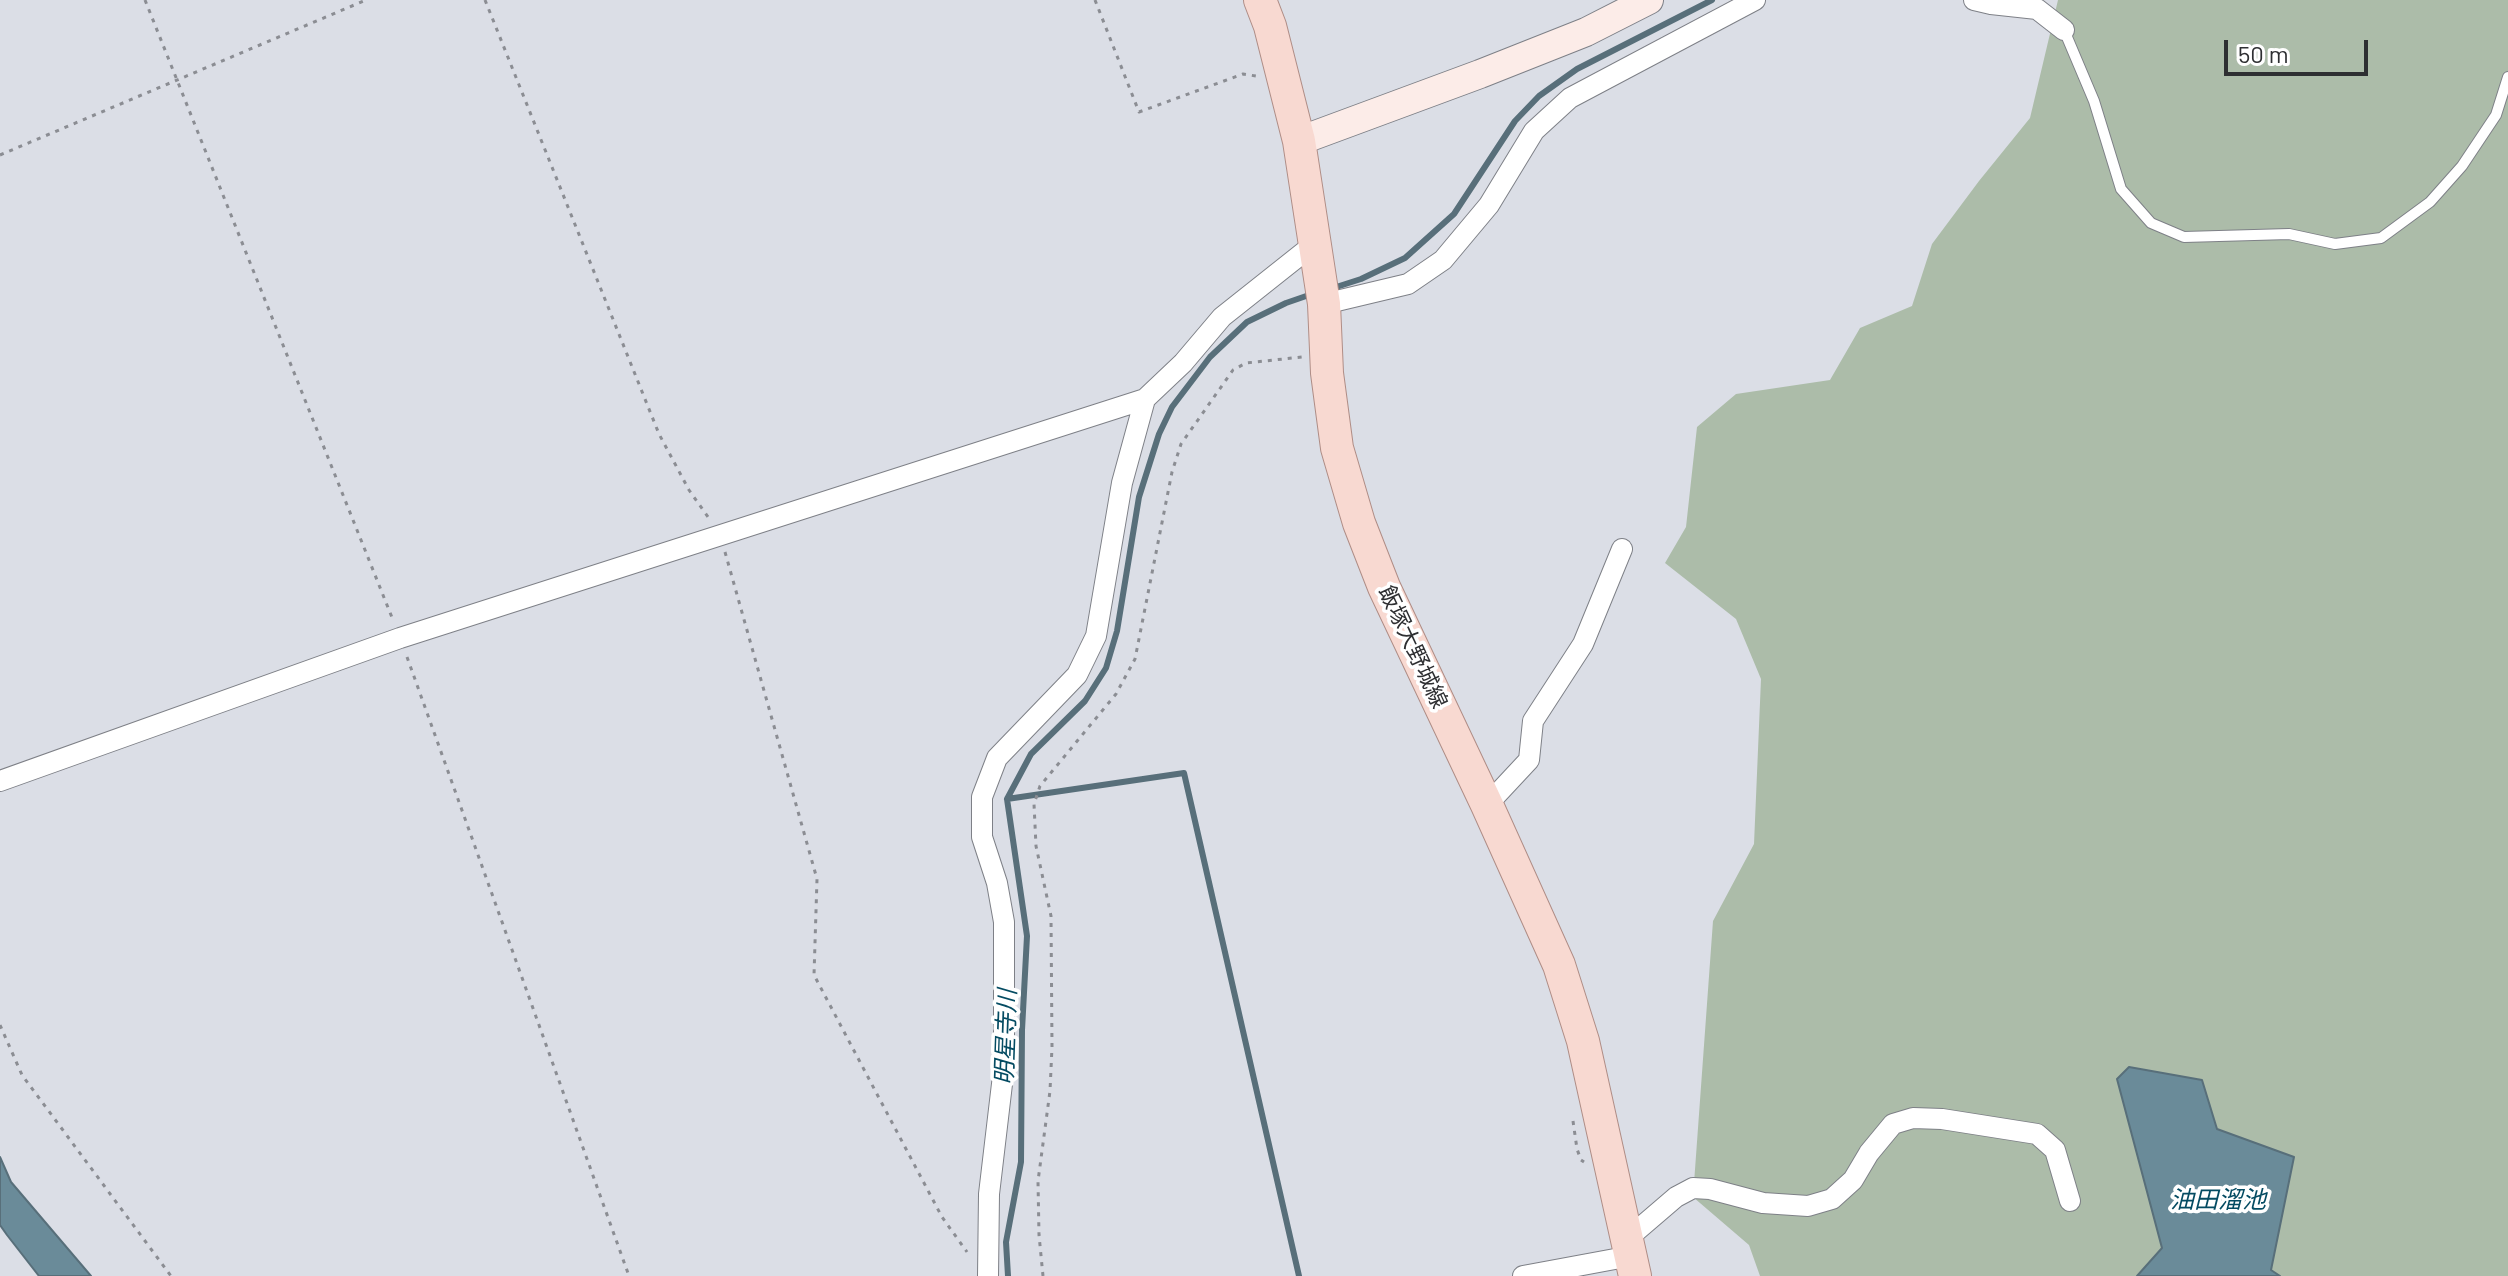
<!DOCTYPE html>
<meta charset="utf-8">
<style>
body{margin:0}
#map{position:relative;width:2508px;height:1276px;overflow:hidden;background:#dbdee6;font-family:Barlow,sans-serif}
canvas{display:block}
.scale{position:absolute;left:2224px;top:40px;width:144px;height:36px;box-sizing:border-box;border:4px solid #2e2f32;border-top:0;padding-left:10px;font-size:24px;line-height:28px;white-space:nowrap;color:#2e2f32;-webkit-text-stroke:6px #fff;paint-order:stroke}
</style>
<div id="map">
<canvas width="2508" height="1276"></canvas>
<div class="scale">50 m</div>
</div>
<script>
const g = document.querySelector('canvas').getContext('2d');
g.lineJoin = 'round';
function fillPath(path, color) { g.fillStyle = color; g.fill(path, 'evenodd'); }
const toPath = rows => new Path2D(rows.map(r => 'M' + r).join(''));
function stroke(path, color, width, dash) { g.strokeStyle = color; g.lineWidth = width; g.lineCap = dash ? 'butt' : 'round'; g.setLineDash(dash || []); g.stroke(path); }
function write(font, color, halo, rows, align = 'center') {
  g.font = font + ' Barlow,"Noto Sans JP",sans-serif'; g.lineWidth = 7; g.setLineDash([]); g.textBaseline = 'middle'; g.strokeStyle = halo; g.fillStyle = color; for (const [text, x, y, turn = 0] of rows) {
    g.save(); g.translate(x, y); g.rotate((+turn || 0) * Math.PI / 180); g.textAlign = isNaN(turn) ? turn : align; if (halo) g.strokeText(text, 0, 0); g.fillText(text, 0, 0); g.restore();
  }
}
fillPath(toPath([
 [2058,0,2508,0,2508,1276,1760,1276,1749,1245,1693,1197,1713,921,1754,844,1761,679,1736,619,1665,563,1686,527,1697,427,1736,394,1830,380,1860,328,1912,306,1932,244,1979,181,2030,118]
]), '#acbca9');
const water = toPath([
 [2129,1067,2202,1080,2217,1129,2294,1157,2271,1270,2280,1276,2137,1276,2162,1248,2117,1079,2129,1067],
 [0,1157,11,1182,91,1276,39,1276,7,1235,0,1225,0,1157]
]);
fillPath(water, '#6a8b99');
stroke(water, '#586f7a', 2);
stroke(toPath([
 [1330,289,1361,279,1405,258,1454,214,1515,121,1539,96,1577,69,1712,0],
 [1007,799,1031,754,1085,701,1106,668,1117,631,1139,497,1159,434,1172,407,1210,357,1247,322,1286,303,1312,294],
 [1007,799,1184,773,1299,1276],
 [1007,799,1027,936,1022,1030,1021,1162,1006,1242,1008,1276]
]), '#586f7a', 6);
const lane = toPath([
 [2064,30,2094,101,2121,189,2151,223,2184,237,2289,234,2335,244,2381,238,2430,202,2462,166,2496,115,2508,77]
]);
const street = toPath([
 [1974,0,1991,4,2037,9,2064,30],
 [1324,304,1408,284,1443,260,1489,205,1534,131,1570,98,1755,0],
 [0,781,400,638,1145,399,1183,363,1222,317,1314,244],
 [1487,805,1529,760,1533,721,1583,644,1622,549],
 [1627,1239,1676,1197,1693,1188,1710,1189,1763,1203,1808,1206,1832,1199,1853,1180,1869,1153,1893,1124,1913,1118,1942,1119,2037,1134,2055,1150,2070,1201],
 [988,1276,989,1194,1004,1067,1004,922,997,883,982,837,982,797,997,758,1077,675,1096,636,1122,483,1145,399],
 [1523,1276,1631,1256]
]);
const secondary = toPath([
 [1299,141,1480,74,1586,32,1649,0]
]);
const primary = toPath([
 [1260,0,1270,26,1299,141,1324,304,1327,373,1337,448,1359,523,1384,587,1487,805,1559,965,1583,1041,1635,1276]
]);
stroke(lane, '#7e8087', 12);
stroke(street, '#7e8087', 22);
stroke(secondary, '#7e8087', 30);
stroke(primary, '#af8d86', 34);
stroke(toPath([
 [145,0,393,620],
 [485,0,659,434,689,490,708,517],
 [1095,0,1139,112,1243,74,1256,76],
 [0,155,366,0],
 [725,552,817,879,814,975,942,1217,967,1252],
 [407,657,629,1276],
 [0,1025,22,1075,171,1276],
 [1573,1121,1577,1149,1581,1160,1584,1162],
 [1043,1276,1039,1235,1038,1181,1050,1091,1052,1047,1051,916,1036,846,1034,804,1040,786,1116,694,1135,659,1172,472,1181,444,1233,370,1246,363,1302,357]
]), '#8b8d93', 3, [4, 6]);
stroke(lane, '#fff', 10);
stroke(street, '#fff', 20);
stroke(secondary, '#fcece8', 28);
stroke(primary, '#f8d9d1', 32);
write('22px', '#2e2f32', '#fff', [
 ["飯塚大野城線",1413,647,65]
]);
write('italic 24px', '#044b62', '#fff', [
 ["明星寺川",1006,1037,-88],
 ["油田溜池",2218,1200]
]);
</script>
